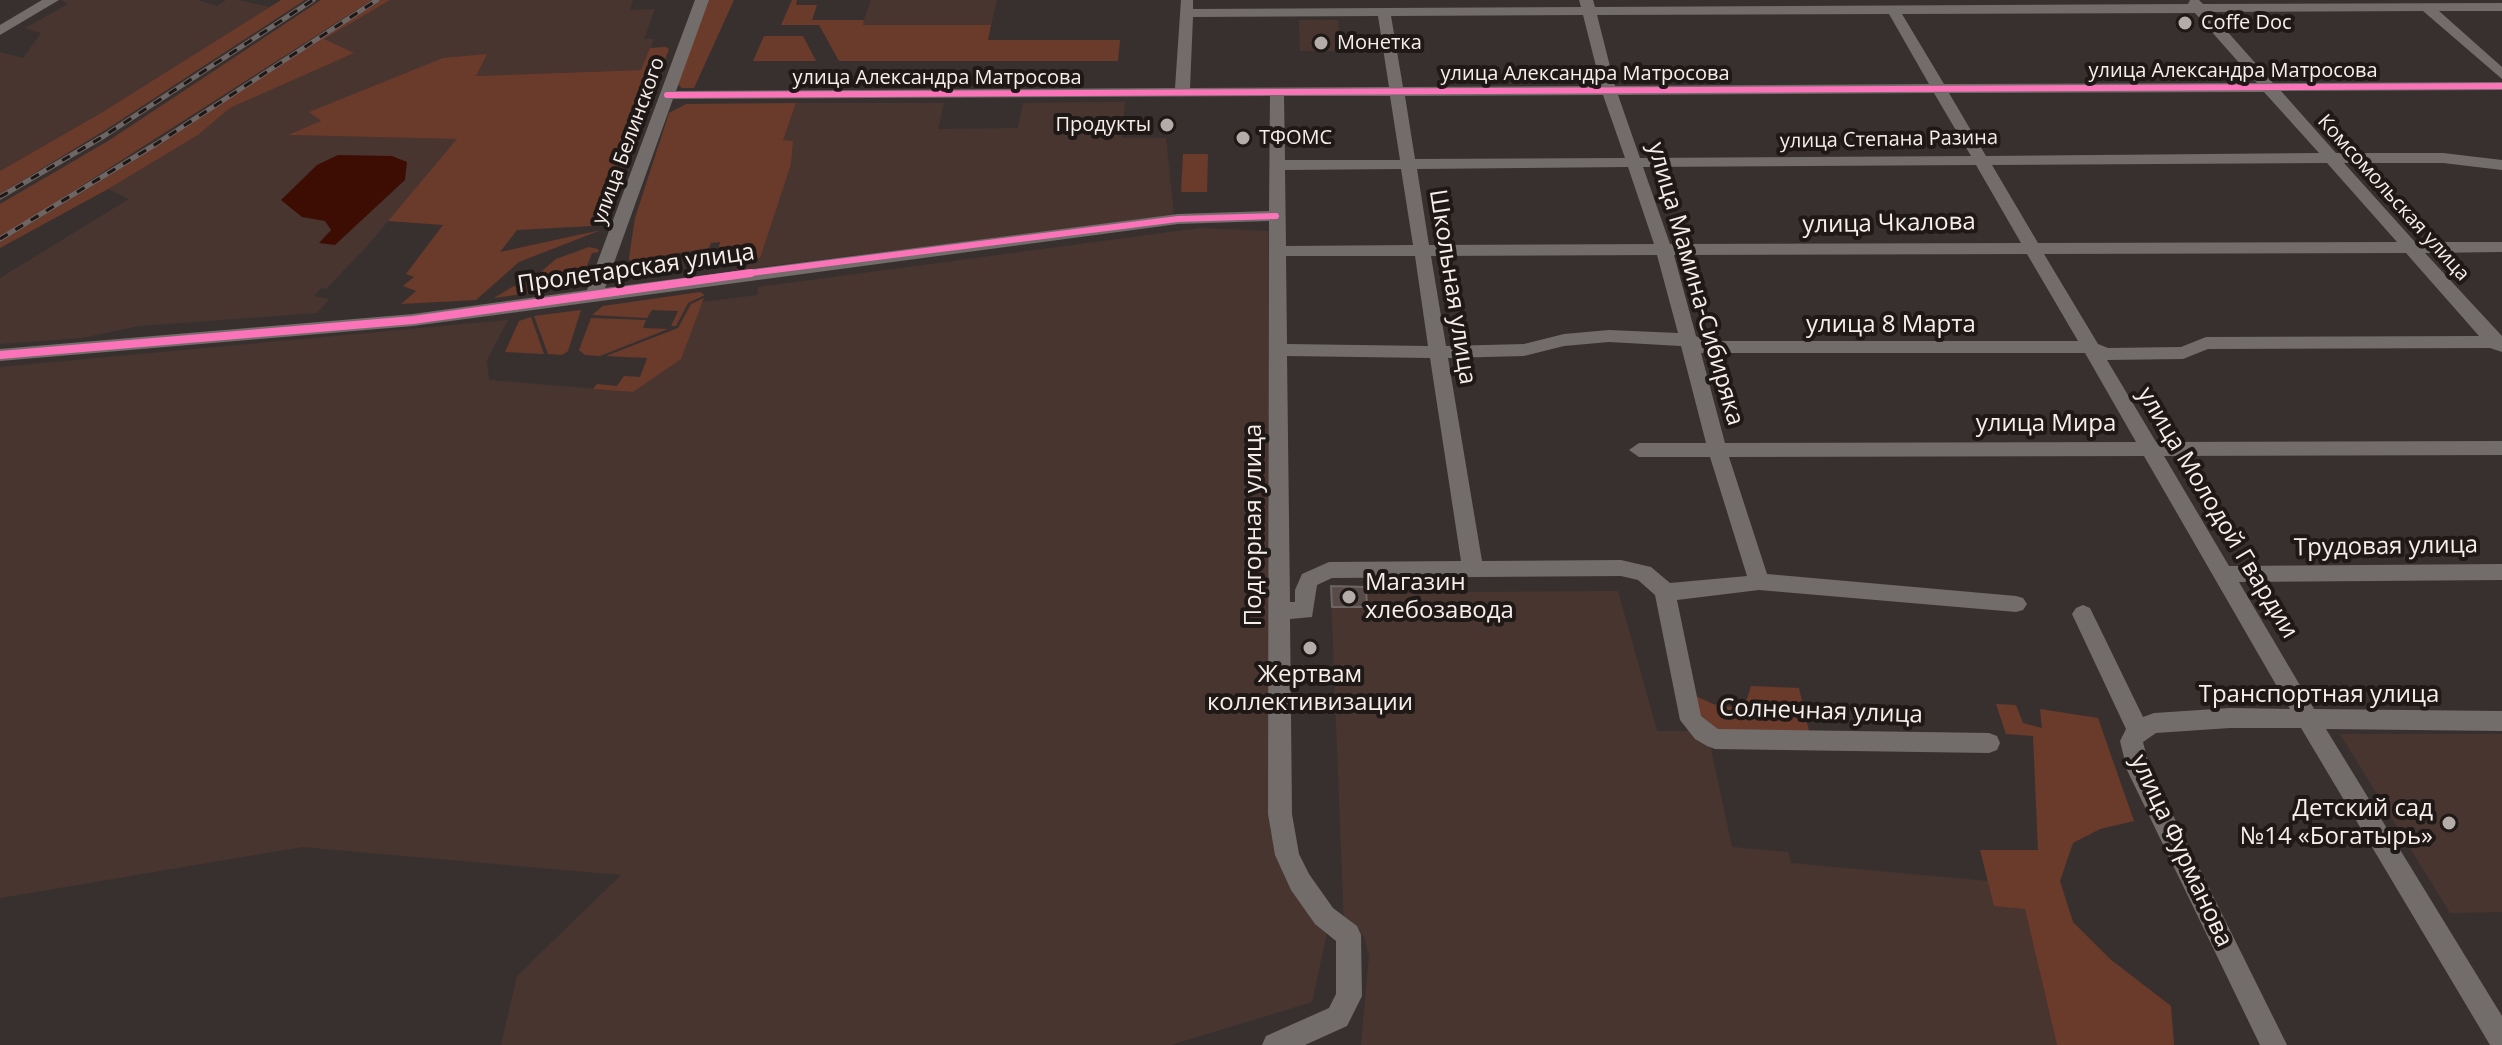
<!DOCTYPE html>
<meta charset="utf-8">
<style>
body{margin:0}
canvas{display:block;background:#38302e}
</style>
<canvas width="2502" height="1045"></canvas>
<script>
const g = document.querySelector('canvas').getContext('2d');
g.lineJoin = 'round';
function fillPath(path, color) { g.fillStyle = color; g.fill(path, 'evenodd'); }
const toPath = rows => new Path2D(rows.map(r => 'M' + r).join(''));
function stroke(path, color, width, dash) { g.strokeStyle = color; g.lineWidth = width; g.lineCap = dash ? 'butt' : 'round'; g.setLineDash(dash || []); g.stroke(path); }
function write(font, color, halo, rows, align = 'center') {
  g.font = font + ' "Open Sans",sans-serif'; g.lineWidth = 8; g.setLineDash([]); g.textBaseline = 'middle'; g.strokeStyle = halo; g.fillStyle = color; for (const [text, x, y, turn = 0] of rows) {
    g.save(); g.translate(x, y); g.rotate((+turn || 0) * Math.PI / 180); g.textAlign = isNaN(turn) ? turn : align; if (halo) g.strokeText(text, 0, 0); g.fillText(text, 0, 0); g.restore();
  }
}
fillPath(toPath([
 [61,0,197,0,217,6,226,0,238,0,270,7,101,113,0,171,0,52,23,58,41,33,25,28,68,4],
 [390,0,633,0,630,10,655,9,644,39,654,39,642,70,475,76,486,55,309,112,322,121,291,135,458,139,367,246,326,289,321,288,314,296,329,299,317,313,139,326,82,338,0,344,0,278,129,199,108,189,198,135,230,108,352,53,323,39],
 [871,0,997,0,991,25,862,25],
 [1299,20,1338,20,1341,51,1300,51],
 [1125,102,1122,138,1166,138,1174,216,736,270,796,103,944,103,938,129,1018,128,1023,103],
 [1200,228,1268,231,1270,831,1292,883,1327,933,1312,1002,1171,1045,501,1045,517,976,621,875,302,847,0,898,0,367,508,320,487,360,489,380,633,392,703,302,757,295,758,287],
 [1618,591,1657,731,1694,731,1710,744,1732,847,1788,852,1791,863,1988,881,1994,905,2025,908,2057,1045,1361,1045,1369,956,1364,936,1344,925,1331,593],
 [2340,734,2502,734,2502,912,2450,913]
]), '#483530');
fillPath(toPath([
 [281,0,305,0,107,129,0,194,0,171,101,113],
 [321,0,372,0,0,238,0,204,108,141],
 [381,0,390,0,324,39,354,53,230,108,198,135,108,189,0,248,0,242,133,161],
 [708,0,734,0,694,88,682,88,678,84],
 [792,0,797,0,796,5,817,5,812,20,864,20,863,25,991,25,988,40,1120,40,1118,61,839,61,819,25,781,25],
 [764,36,803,36,816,61,753,61],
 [666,47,669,49,606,217,591,226,517,230,500,252,601,230,519,262,476,300,401,304,416,291,403,286,414,277,406,274,443,225,388,221,457,139,288,135,321,121,309,112,443,58,487,54,476,76,641,70,650,48],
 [796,103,783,140,793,141,791,164,760,258,715,262,720,242,711,243,709,248,650,258,648,266,631,265,629,258,635,218,669,113,686,104],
 [1183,154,1208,154,1207,192,1181,192],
 [589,247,598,249,599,252,592,253,582,279,573,287,494,298,512,287,529,282,556,259],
 [700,292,705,295,688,303,676,326,671,326,678,311,652,310,647,318,592,315,603,306],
 [704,298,681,359,633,392,593,389,597,384,617,386,624,376,640,377,647,358,606,356,678,328,691,304],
 [581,310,568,351,562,355,548,354,534,316],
 [531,317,544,354,505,352,519,321],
 [591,318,646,320,643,328,668,329,600,356,585,355,579,350],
 [1751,686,1799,688,1809,731,1719,730,1698,714,1696,696,1713,704,1732,707,1747,699],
 [1996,704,2016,705,2023,723,2042,728,2040,709,2098,718,2134,821,2100,829,2073,843,2060,881,2073,922,2110,959,2171,1006,2174,1045,2057,1045,2025,909,1994,906,1980,850,2038,850,2033,736,2006,734]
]), '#6a3a2b');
fillPath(toPath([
 [338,155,392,156,407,162,405,180,335,245,319,243,331,230,325,221,302,217,281,200,317,165]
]), '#3d0d04');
const building = toPath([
 [1331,586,1366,587,1367,607,1332,607,1331,586]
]);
fillPath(building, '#584a46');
stroke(building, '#6d6664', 2);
fillPath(toPath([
 [42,0,59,0,0,35,0,25,42,0],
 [695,0,709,0,676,91,1175,88,1181,0,1193,0,1193,9,1581,7,1579,0,1593,0,1595,7,2188,4,2190,0,2199,0,2203,4,2502,3,2502,11,2439,11,2502,67,2502,79,2423,11,2210,12,2273,83,2502,82,2502,90,2281,91,2336,153,2443,153,2502,160,2502,170,2443,163,2344,163,2415,242,2502,242,2502,252,2425,253,2502,336,2502,352,2490,348,2208,349,2183,359,2107,360,2156,442,2502,441,2502,455,2164,456,2229,566,2502,564,2502,580,2239,582,2314,709,2502,711,2502,731,2326,729,2502,1016,2502,1045,2490,1045,2301,728,2230,728,2156,733,2143,742,2150,769,2287,1045,2260,1045,2127,770,2120,741,2126,729,2072,614,2076,608,2083,605,2090,608,2143,717,2154,713,2230,708,2290,709,2144,456,1729,457,1767,574,2016,596,2023,598,2027,604,2023,610,2016,612,1759,590,1677,600,1701,716,1718,729,1989,733,1997,736,2000,743,1997,750,1989,753,1715,749,1707,746,1695,739,1680,720,1655,595,1638,580,1621,576,1332,578,1317,585,1312,617,1290,619,1292,814,1299,854,1309,874,1333,908,1357,926,1361,935,1362,996,1347,1026,1305,1045,1262,1045,1266,1036,1329,1008,1336,994,1336,941,1315,924,1291,890,1275,855,1268,814,1269,221,1178,224,413,326,0,361,0,349,413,314,587,290,695,0],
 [2195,13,2257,83,1944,84,1902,14,2195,13],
 [1889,14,1929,84,1615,86,1597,15,1889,14],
 [1583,15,1601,86,1403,87,1391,16,1583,15],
 [1378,16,1389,87,1190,88,1193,17,1378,16],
 [2264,92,2319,153,1986,156,1949,93,2264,92],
 [1934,93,1971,156,1640,158,1618,95,1934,93],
 [1603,95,1625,158,1415,159,1405,96,1603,95],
 [1270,96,1269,211,1178,214,605,288,673,99,1270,96],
 [1284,96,1390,96,1400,160,1285,160,1284,96],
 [2327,163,2397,242,2038,243,1992,165,2327,163],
 [1976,165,2021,243,1670,244,1643,167,1976,165],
 [1628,167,1654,244,1429,245,1417,169,1628,167],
 [1401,169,1413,245,1286,246,1285,170,1401,169],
 [2406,253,2479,336,2206,337,2181,347,2108,348,2098,344,2044,254,2406,253],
 [2027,254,2078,341,1704,341,1696,336,1674,255,2027,254],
 [1657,255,1678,333,1609,330,1564,334,1524,344,1446,346,1431,256,1657,255],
 [1286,256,1415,256,1428,346,1287,344,1286,256],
 [1609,342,1681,346,1706,443,1639,443,1629,450,1639,457,1710,457,1747,576,1670,583,1651,567,1621,560,1482,561,1448,358,1524,356,1564,346,1609,342],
 [1701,353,2085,353,2136,442,1725,443,1701,353],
 [1287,356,1430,358,1461,561,1329,562,1302,574,1295,590,1295,602,1290,602,1287,356]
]), '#726c6a');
const rail = toPath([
 [0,197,104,136,313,0],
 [0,239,156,144,377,0]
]);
stroke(rail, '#6d6665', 5);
stroke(rail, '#1e1816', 3, [9]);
stroke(toPath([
 [667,95,2502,86],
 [735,275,1178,219,1276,216]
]), '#fb73b8', 6);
stroke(toPath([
 [0,355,413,320,751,273]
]), '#fb73b8', 8);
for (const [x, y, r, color] of [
 [2185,23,8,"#b4aca9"],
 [1321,43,8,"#b4aca9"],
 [1167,125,8,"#b4aca9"],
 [1243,138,8,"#b4aca9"],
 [1349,597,8,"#b4aca9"],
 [1310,648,8,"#b4aca9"],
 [2449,823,8,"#b4aca9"]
]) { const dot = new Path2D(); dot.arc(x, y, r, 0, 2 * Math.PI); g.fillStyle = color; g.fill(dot); stroke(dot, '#1e1816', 3); }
write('20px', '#f7eeeb', '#1e1816', [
 ["Coffe Doc",2201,23],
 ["Монетка",1337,43],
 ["Продукты",1151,125,"right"],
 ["ТФОМС",1259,138]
], 'left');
write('20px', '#f7eeeb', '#1e1816', [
 ["улица Александра Матросова",2233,71],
 ["улица Александра Матросова",1585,74],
 ["улица Александра Матросова",937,78],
 ["улица Степана Разина",1889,140,-1],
 ["улица Белинского",629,141,-70],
 ["Комсомольская улица",2393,198,48]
]);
write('24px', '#f7eeeb', '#1e1816', [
 ["улица Чкалова",1889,224,-1],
 ["Пролетарская улица",636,269,-8],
 ["улица Мамина-Сибиряка",1695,284,74],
 ["Школьная улица",1452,287,81],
 ["улица 8 Марта",1891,325],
 ["улица Мира",2046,424],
 ["улица Молодой Гвардии",2217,513,59],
 ["Подгорная улица",1254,525,-90],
 ["Трудовая улица",2386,547,-1],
 ["Транспортная улица",2319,695],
 ["Солнечная улица",1821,712,2],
 ["улица Фурманова",2181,851,65]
]);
write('24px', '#f7eeeb', '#1e1816', [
 ["Магазин",1365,583],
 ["хлебозавода",1365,611],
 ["Жертвам",1310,675,"center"],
 ["коллективизации",1310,703,"center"],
 ["Детский сад",2433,809,"right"],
 ["№14 «Богатырь»",2433,837,"right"]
], 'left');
</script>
